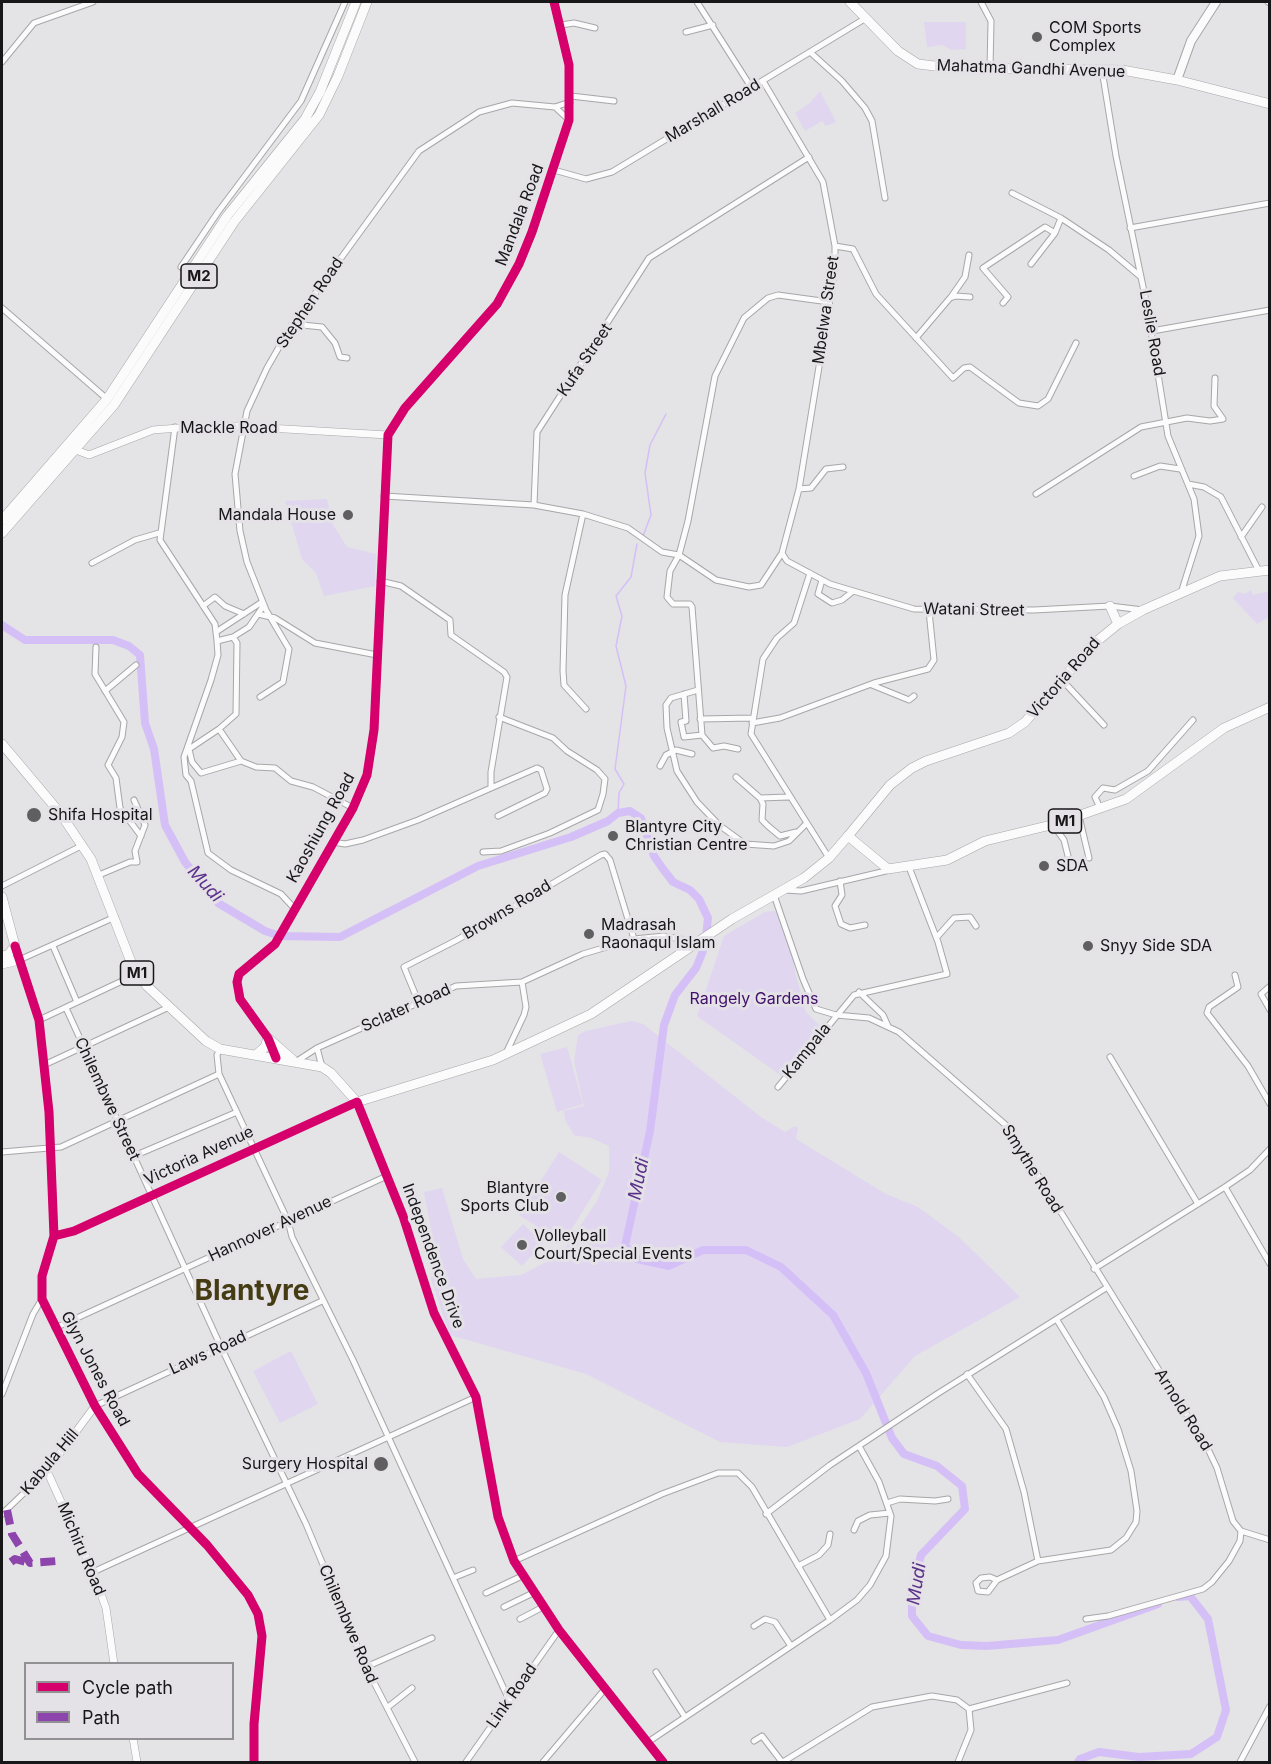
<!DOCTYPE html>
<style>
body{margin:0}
#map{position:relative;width:1271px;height:1764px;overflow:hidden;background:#e4e3e6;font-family:Inter,sans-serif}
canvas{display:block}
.frame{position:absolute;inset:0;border:3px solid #171618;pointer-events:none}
.legend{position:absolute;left:24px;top:1662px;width:210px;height:78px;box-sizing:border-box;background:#e4e2e7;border:2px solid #929094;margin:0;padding:8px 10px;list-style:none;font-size:18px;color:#171618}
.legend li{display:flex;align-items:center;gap:12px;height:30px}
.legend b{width:30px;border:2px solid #929094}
</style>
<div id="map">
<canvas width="1271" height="1764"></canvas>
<div class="frame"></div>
<ul class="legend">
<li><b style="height:8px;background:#d6006c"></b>Cycle path</li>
<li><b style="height:8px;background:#8e44ad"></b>Path</li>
</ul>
</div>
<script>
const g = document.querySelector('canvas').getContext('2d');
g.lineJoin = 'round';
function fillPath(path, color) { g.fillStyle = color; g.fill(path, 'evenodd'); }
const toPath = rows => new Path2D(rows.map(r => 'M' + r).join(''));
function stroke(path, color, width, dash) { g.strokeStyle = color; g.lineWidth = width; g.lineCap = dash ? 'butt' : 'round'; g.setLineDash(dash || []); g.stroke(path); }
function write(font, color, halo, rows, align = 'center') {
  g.font = font + ' Inter,sans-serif'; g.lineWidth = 6; g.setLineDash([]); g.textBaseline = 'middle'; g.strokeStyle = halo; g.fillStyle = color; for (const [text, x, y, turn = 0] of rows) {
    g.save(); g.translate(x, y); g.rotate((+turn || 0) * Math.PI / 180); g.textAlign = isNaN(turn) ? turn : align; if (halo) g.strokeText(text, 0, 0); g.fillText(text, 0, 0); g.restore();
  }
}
fillPath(toPath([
 [924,22,966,22,966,49,951,50,943,45,927,47],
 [820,91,836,122,826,126,822,121,805,131,795,113,810,103],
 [327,499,332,523,347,547,376,554,375,586,324,596,316,573,302,559,285,501],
 [1251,590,1253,595,1269,591,1269,617,1257,624,1233,598,1238,592,1245,594],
 [775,911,790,937,795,972,806,1012,820,1026,783,1077,697,1016,724,936,765,912],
 [631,1021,643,1024,761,1117,785,1132,795,1126,798,1128,796,1139,886,1194,918,1207,960,1238,1020,1297,915,1356,860,1419,787,1447,720,1442,586,1374,450,1335,431,1279,436,1255,424,1192,442,1188,463,1259,476,1279,521,1275,560,1255,597,1201,609,1172,609,1146,591,1138,574,1135,565,1120,564,1111,584,1106,574,1061,578,1035,586,1031],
 [567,1047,583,1104,557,1112,540,1054],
 [559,1152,602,1180,563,1243,519,1215],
 [523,1224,543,1243,522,1266,501,1247],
 [291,1351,318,1404,280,1423,253,1371]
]), '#e0d6f0');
stroke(toPath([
 [643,536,651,515,645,473,650,445,666,414],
 [618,813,619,793,624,784,615,769,626,686,616,646,622,616,616,596,631,577,637,544]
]), '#d5bff7', 1.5);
stroke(toPath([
 [2,625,25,640,113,640,129,646,140,655,145,723,154,749,165,825,185,862,218,903,265,931,280,936,340,937,478,866,571,837,608,821,618,813,630,811,641,818,654,856,663,869,673,882,690,890,699,899,708,918,705,946,696,968,675,995,664,1025,650,1131,625,1246,637,1259,669,1266,703,1250,746,1250,781,1267,833,1315,866,1373,892,1438,904,1454,937,1466,962,1486,965,1509,921,1555,912,1592,912,1616,928,1636,961,1645,987,1646,1058,1640,1158,1604],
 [1078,1762,1080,1759,1099,1752,1139,1757,1191,1754,1217,1737,1226,1710,1208,1619,1190,1596,1178,1597]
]), '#d5bff7', 8);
const minor = toPath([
 [697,2,751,87],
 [981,2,991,21,990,69],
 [1268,2,1270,3],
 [561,25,574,23,595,28],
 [686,32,713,25],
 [810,52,842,81,865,108,872,121,885,198],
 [2,62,34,23,93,2],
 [1102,70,1116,156,1147,306,1168,436,1194,499,1199,536,1181,593],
 [571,96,614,101],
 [555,107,569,120],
 [554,170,586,179,612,172,866,18],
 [1012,193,1061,218,1109,250,1141,277],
 [1130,228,1270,203],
 [835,246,853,249,876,294,953,378,964,368,970,367,1019,403,1038,406,1048,399,1076,343],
 [1031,264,1055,233,1061,218],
 [190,273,181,267,218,212,301,101,345,2],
 [951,297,965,277,969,255],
 [1003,303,1008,297,983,268,1045,227,1055,233],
 [2,308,107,399],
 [292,324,322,327,335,343,340,357,347,358],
 [1152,331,1270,310],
 [916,338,950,298,956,296,970,297],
 [175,427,160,540,215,624,217,641,233,637,237,643,236,714,219,729],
 [1134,476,1160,466,1180,469],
 [1188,484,1204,487,1221,497,1259,571],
 [799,489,811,488,826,469,843,467],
 [1036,494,1141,427,1187,418,1210,421,1223,419,1214,406,1215,378],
 [384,496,534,505,537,432,649,258,809,157],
 [534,505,583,514,628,528,662,552,679,555,716,580,749,587,761,585,782,553,799,489,835,269,835,246,823,182,763,81],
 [583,514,565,595,563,671,564,685,586,709],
 [1241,537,1262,507],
 [782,553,787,561,830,584,914,609,1034,610,1110,606,1143,610],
 [92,563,135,540,159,533],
 [810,573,794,623,777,638,763,659,751,734,829,858],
 [822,580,818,594,832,603,842,600,852,592],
 [203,606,215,597,225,606,244,614],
 [258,614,275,618,315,643,377,655],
 [216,632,262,602],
 [233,637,249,627,264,605],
 [217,641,218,655,211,680,184,757,186,775,191,781,208,853,231,870,281,894,294,908],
 [96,647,95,674,124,722,122,737,108,765,116,778,120,808,141,836],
 [1062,680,1104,725],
 [872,685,909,700,914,696],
 [698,690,671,698,666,705,667,728,677,771,697,802,719,825,745,844,774,846,789,841,806,824],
 [105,691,136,665],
 [684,694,686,721,681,722,684,737,702,735,692,607,690,604,673,604,667,597,670,571,679,555,688,521,715,376,744,318,768,298,778,295,829,302],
 [260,697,283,682,289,649,266,610,247,562,240,531,235,474,247,411,267,368,290,328,419,151,479,112,512,103,555,107,570,102],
 [700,719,753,718],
 [752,723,780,718,874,683,928,669,934,660,929,611],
 [702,735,713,748,724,746,738,749],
 [241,761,219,729,189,749,192,762,201,773,241,761,256,767,275,768,291,781,313,787,353,808],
 [660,766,666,755,676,750,692,754],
 [736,777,760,798,789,797],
 [491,788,537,768,541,770,547,789,545,793,498,816],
 [760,798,763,804,762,820,768,826,780,836,796,832],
 [1100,808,1095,797,1103,788,1115,790,1148,771,1193,720],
 [1079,816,1089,858],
 [1053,825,1064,840,1071,868],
 [333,842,345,844,363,840,418,820,491,788,491,772,507,677,504,672,451,635,450,620,401,586,380,581],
 [483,852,501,851,550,833,598,810,603,794,605,779,597,770,567,751,553,738,499,717],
 [99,875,130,862,137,862,135,851,145,825,134,800],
 [840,881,842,895,835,906,841,924,850,928,865,925],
 [2,886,83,845],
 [785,890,801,891,890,870],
 [774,895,803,979,816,1009,836,1015,869,1018,899,1032,1008,1127,1208,1449,1217,1468,1233,1521,1241,1531,1270,1540],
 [937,937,954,918,970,917,976,926],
 [53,946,77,1002],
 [19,960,115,917],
 [1235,975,1238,987,1209,1007,1207,1013,1248,1066,1270,1104],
 [1270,986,1261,994,1270,1010],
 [859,992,883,1015,888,1026],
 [418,1001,404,967,457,940,601,855,605,854,610,860,634,939],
 [66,1008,221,1347,306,1524,365,1665,415,1762],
 [39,1020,137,974],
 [317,1048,322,1067],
 [220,1049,217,1055,219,1074,288,1221,292,1237,353,1360,509,1700],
 [507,1051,524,1015,526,1007,522,982],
 [1110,1057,1198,1204],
 [297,1061,317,1048,456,986,522,982,583,954,634,939,664,936,696,942],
 [44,1065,169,1007],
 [778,1087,854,995,947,974,938,942,909,867],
 [2,1152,61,1147,219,1074],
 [134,1156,237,1112],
 [1225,1187,1270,1264],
 [54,1236,74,1231,357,1102,403,1216,434,1313,476,1397,498,1517,514,1561,559,1630,663,1762],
 [1094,1269,1225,1187,1250,1170,1270,1149],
 [55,1328,387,1176],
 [967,1374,1006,1429,1024,1492,1038,1561],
 [2,1394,33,1314,42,1299],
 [95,1406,322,1301],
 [887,1503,900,1499,935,1501,948,1499],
 [2,1514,47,1471],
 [766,1514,830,1465,937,1394,1106,1288],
 [854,1530,858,1521,870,1515,890,1513],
 [514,1561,662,1494,718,1473,738,1473,752,1487,830,1620],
 [798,1566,819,1555,828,1545,830,1534],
 [93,1572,476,1397],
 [453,1578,473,1570],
 [997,1580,990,1577,981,1578,976,1583,978,1591,988,1592,997,1580,1038,1561,1111,1550,1126,1538,1136,1522,1137,1511,1131,1471,1118,1429,1104,1397,1057,1320],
 [486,1593,522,1576],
 [504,1607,533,1593],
 [520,1619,543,1607],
 [1086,1619,1108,1616,1203,1589,1212,1582,1229,1561,1240,1541,1241,1531],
 [754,1626,765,1619,775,1622,791,1646],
 [366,1667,432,1638],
 [656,1672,685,1717],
 [388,1707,412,1688],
 [969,1709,1067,1683],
 [754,1741,762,1736,782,1762],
 [648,1742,830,1620,857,1600,870,1585,886,1556,891,1516,879,1482,859,1446],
 [466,1762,559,1630],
 [543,1762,605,1689],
 [783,1762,872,1707,932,1696,957,1700,969,1709,971,1730,958,1762],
 [1240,1762,1270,1706]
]);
const tertiary = toPath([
 [76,450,89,455,153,430,217,425,388,435],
 [15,946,39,1020,49,1112,54,1236,42,1276,42,1299,95,1406,138,1474,207,1545,248,1595,258,1614,262,1636,254,1724,254,1762],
 [276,1058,268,1038,240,999,237,982,239,974,275,944,353,808,367,775,374,730,388,435,405,408,497,304,519,264,532,232,569,120,569,65,554,2],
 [95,1406,47,1471,93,1572,106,1608,114,1664],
 [133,1738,137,1762]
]);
const secondary = toPath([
 [1177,80,1191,41,1216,2]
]);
const primary = toPath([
 [850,2,898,51,918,64,951,68,1122,70,1177,80,1270,104],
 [1110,606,1118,624],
 [848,836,890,785,912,768,926,761,1009,733,1025,722,1091,646,1118,624,1143,610,1220,576,1270,570]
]);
const trunk = toPath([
 [2,520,107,399,227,216,305,119,320,92,356,2],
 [2,533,114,405,234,222,319,115,338,76,367,2],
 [2,744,60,813,91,859,133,967,147,986,206,1041,220,1049,322,1067,331,1073,357,1102,493,1060,591,1014,732,919,804,878,829,858,848,836,888,869,947,860,985,841,1055,824,1126,799,1224,728,1270,707],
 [2,897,15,946,8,955,2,956],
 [2,964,19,960],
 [257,1054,265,1047,268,1038,293,1060]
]);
stroke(minor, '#a7a6a8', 7);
stroke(tertiary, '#a7a6a8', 8);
stroke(secondary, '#a7a6a8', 10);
stroke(primary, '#a7a6a8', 10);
stroke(trunk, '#a7a6a8', 10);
stroke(minor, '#fbfbfb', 5);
stroke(tertiary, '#fbfbfb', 7);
stroke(secondary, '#fbfbfb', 8);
stroke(primary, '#fbfbfb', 9);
stroke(trunk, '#fbfbfb', 9);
stroke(toPath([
 [7,1510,12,1534,30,1563,57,1561],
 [11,1562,15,1559,30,1563]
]), '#8e44ad', 8, [15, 8]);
stroke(toPath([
 [15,946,39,1020,49,1112,54,1236,42,1276,42,1299,95,1406,138,1474,207,1545,248,1595,258,1614,262,1636,254,1724,254,1762],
 [276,1058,268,1038,240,999,237,982,239,974,275,944,353,808,367,775,374,730,388,435,405,408,497,304,519,264,532,232,569,120,569,65,554,2],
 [54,1236,74,1231,357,1102,403,1216,434,1313,476,1397,498,1517,514,1561,559,1630,663,1762]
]), '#d6006c', 9);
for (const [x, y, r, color] of [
 [1037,37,6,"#5f5e60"],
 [348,515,6,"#5f5e60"],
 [34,815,8,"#5f5e60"],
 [613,836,6,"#5f5e60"],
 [1044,866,6,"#5f5e60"],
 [589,934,6,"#5f5e60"],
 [1088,946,6,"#5f5e60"],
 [561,1197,6,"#5f5e60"],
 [522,1245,6,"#5f5e60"],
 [381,1464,8,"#5f5e60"]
]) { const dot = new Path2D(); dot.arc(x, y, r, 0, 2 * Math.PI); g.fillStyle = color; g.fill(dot); stroke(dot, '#e4e2e7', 2); }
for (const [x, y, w] of [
 [199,276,36],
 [1065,821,33],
 [137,973,33]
]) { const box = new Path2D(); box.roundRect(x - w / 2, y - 12, w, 24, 4.5); g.fillStyle = '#e4e2e7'; g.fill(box); stroke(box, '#171618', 1.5); }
write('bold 15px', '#171618', null, [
 ["M2",199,276],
 ["M1",1065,821],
 ["M1",137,973]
]);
write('16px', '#171618', '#e4e2e7', [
 ["COM Sports",1049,28],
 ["Complex",1049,46],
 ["Mandala House",336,515,"right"],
 ["Shifa Hospital",48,815],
 ["Blantyre City",625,827],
 ["Christian Centre",625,845],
 ["SDA",1056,866],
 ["Madrasah",601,925],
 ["Raonaqul Islam",601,943],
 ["Snyy Side SDA",1100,946],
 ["Blantyre",549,1188,"right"],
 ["Sports Club",549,1206,"right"],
 ["Volleyball",534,1236],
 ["Court/Special Events",534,1254],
 ["Surgery Hospital",368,1464,"right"]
], 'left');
write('16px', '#171618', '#e4e2e7', [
 ["Mahatma Gandhi Avenue",1031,69,2],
 ["Marshall Road",713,111,-31],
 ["Mandala Road",520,215,-69],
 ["Stephen Road",310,303,-56],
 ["Mbelwa Street",826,310,-82],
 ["Leslie Road",1152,333,80],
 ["Kufa Street",585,360,-56],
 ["Mackle Road",229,428],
 ["Watani Street",974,610,1],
 ["Victoria Road",1064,678,-49],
 ["Kaoshiung Road",321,828,-61],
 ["Browns Road",507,910,-31],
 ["Sclater Road",406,1008,-24],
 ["Kampala",807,1051,-51],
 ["Chilembwe Street",107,1099,65],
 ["Victoria Avenue",199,1156,-25],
 ["Smythe Road",1032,1169,58],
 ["Hannover Avenue",270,1229,-25],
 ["Independence Drive",433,1256,70],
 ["Laws Road",208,1353,-25],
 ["Glyn Jones Road",95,1369,62],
 ["Arnold Road",1183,1410,58],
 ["Kabula Hill",50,1462,-50],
 ["Michiru Road",81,1549,67],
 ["Chilembwe Road",348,1624,67],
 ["Link Road",512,1696,-55]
]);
write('16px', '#40106a', '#e4e2e7', [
 ["Rangely Gardens",754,999]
]);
write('italic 18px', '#5b318a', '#e4e2e7', [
 ["Mudi",205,884,48],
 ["Mudi",639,1179,-78],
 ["Mudi",917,1584,-81]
]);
write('bold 28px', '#453c13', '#e4e2e7', [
 ["Blantyre",252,1292]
]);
</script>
